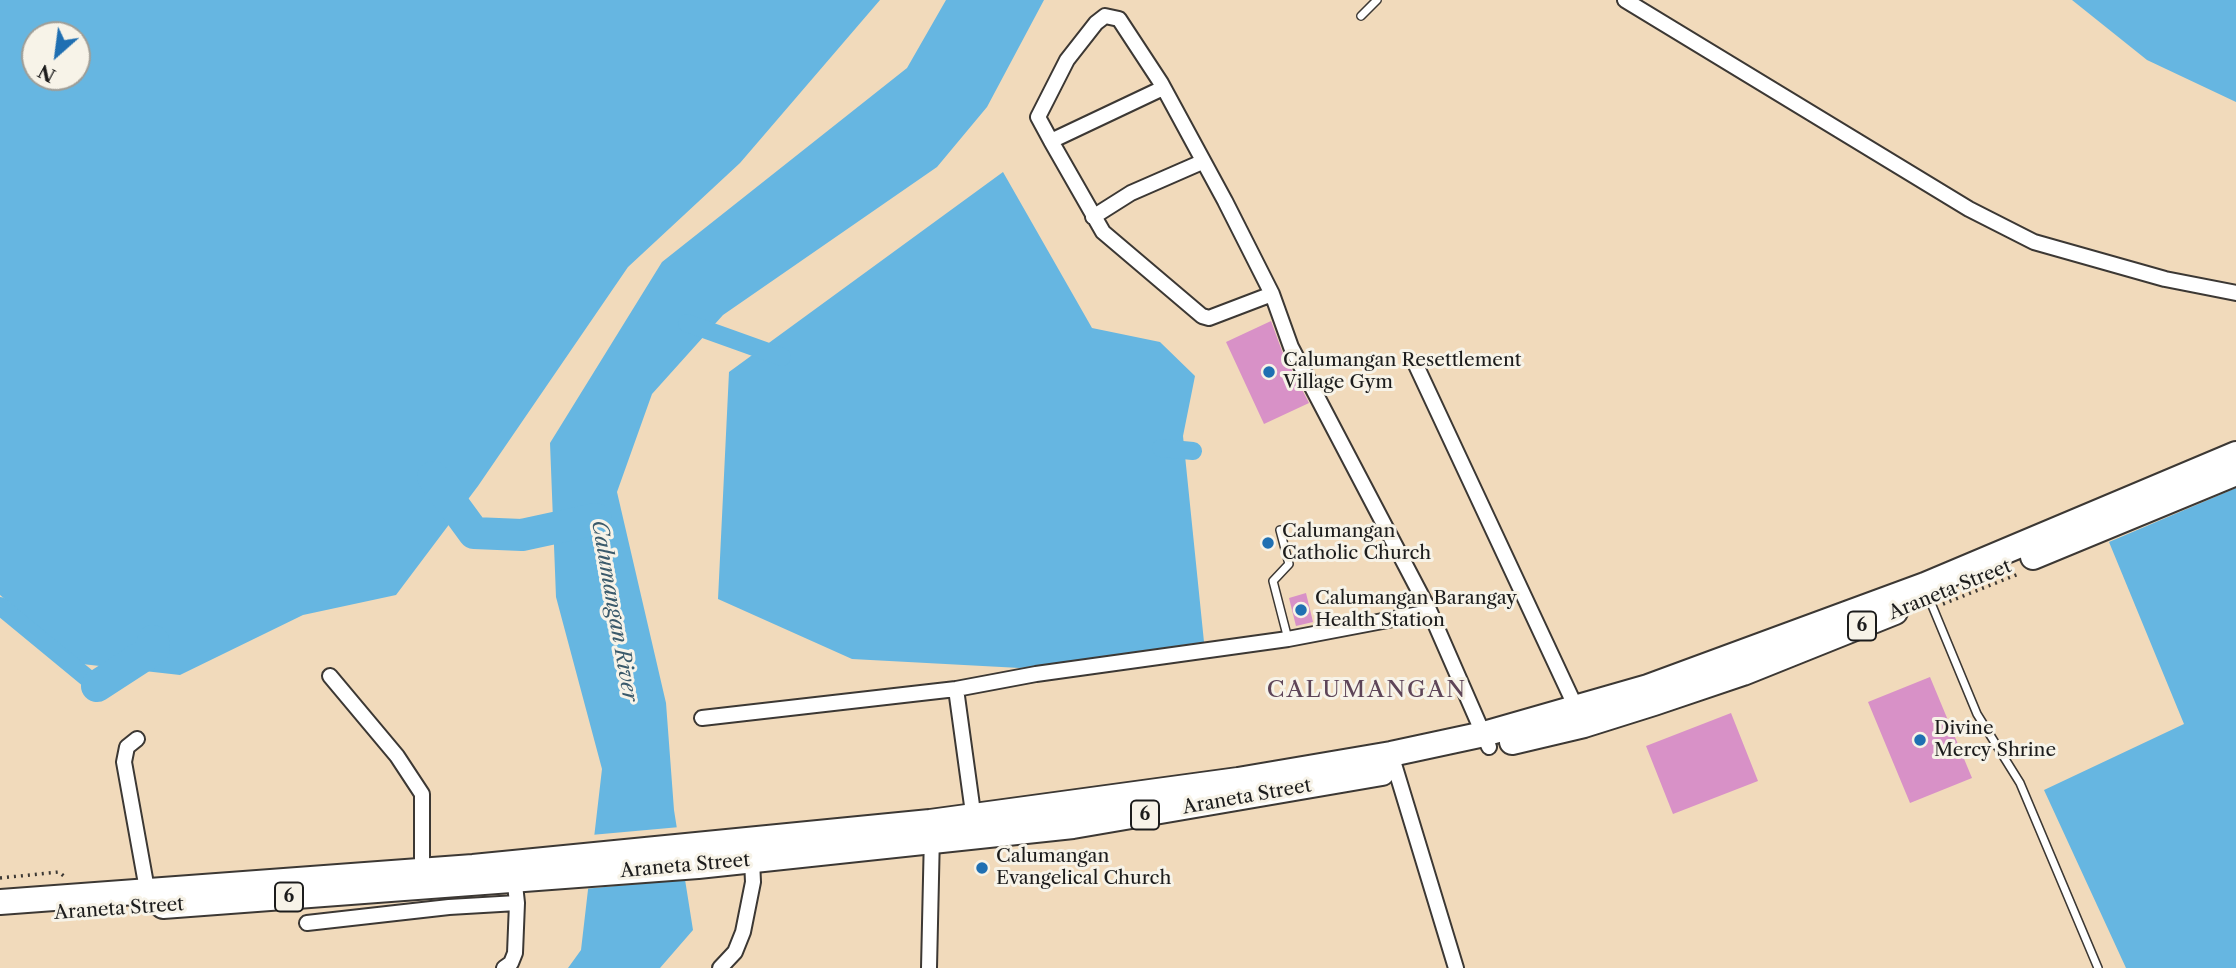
<!DOCTYPE html>
<style>
body{margin:0}
#map{position:relative;width:2236px;height:968px;overflow:hidden;background:#f1dabb;font-family:"Libre Caslon Text",serif}
canvas{display:block}
.north{position:absolute;left:21px;top:21px;width:70px;height:70px;box-sizing:border-box;background:#f7f3e8;border:2px solid #9f9d96;border-radius:50%;rotate:208deg;font-size:19px;font-weight:700;line-height:28px;text-align:center;color:#1c1c1c}
.north::after{content:'';display:block;margin:auto;width:24px;height:32px;background:#1f6fb2;clip-path:polygon(50% 0,100% 100%,50% 72%,0 100%)}
</style>
<div id="map">
<canvas width="2236" height="968"></canvas>
<div class="north">N</div>
</div>
<script>
const g = document.querySelector('canvas').getContext('2d');
g.lineJoin = 'round';
function fillPath(path, color) { g.fillStyle = color; g.fill(path, 'evenodd'); }
const toPath = rows => new Path2D(rows.map(r => 'M' + r).join(''));
function stroke(path, color, width, dash) { g.strokeStyle = color; g.lineWidth = width; g.lineCap = dash ? 'butt' : 'round'; g.setLineDash(dash || []); g.stroke(path); }
function write(font, color, halo, rows, align = 'center') {
  g.font = font + ' "Libre Caslon Text",serif'; g.lineWidth = 6; g.setLineDash([]); g.textBaseline = 'middle'; g.strokeStyle = halo; g.fillStyle = color; for (const [text, x, y, turn = 0] of rows) {
    g.save(); g.translate(x, y); g.rotate((+turn || 0) * Math.PI / 180); g.textAlign = isNaN(turn) ? turn : align; if (halo) g.strokeText(text, 0, 0); g.fillText(text, 0, 0); g.restore();
  }
}
fillPath(toPath([
 [0,0,880,0,740,163,628,267,478,486,396,595,303,615,180,675,82,664,0,595],
 [35,35,77,35,77,77,35,77],
 [946,0,1044,0,987,107,937,167,723,315,652,394,617,492,666,703,674,810,693,930,660,968,568,968,581,950,602,769,556,597,550,443,662,262,907,68],
 [2072,0,2236,0,2236,102,2147,60],
 [1003,172,1092,328,1160,342,1195,376,1183,436,1204,642,1020,668,852,659,718,599,729,372],
 [2236,488,2236,968,2126,968,2044,790,2184,724,2109,542]
]), '#66b6e1');
fillPath(toPath([
 [680,827,688,879,584,889,591,835]
]), '#f1dabb');
stroke(toPath([
 [687,323,782,357],
 [1161,448,1193,451],
 [0,606,97,686]
]), '#66b6e1', 18);
stroke(toPath([
 [433,477,474,533,522,535,596,519],
 [97,686,154,649,153,641]
]), '#66b6e1', 32);
fillPath(toPath([
 [1271,321,1282,351,1309,403,1264,424,1226,342],
 [1306,593,1313,622,1296,626,1289,598],
 [1930,677,1972,778,1910,803,1868,702],
 [1731,713,1758,781,1673,814,1646,746]
]), '#d891c7');
const lane = toPath([
 [1361,16,1377,0],
 [1280,530,1289,564,1273,581,1288,639],
 [1926,591,1977,714,2020,783,2098,968]
]);
const street = toPath([
 [1625,0,1969,209,2034,242,2165,279,2236,293],
 [1163,88,1051,141,1038,117,1067,60,1096,23,1105,16,1119,19,1161,83,1225,201,1272,294,1291,347,1430,612,1489,747],
 [1051,141,1103,232,1202,316,1209,318,1272,294],
 [1093,217,1131,193,1202,162],
 [1415,363,1579,714],
 [330,676,397,756,422,794,422,878],
 [956,689,974,820],
 [702,718,956,689,1036,674,1288,639,1430,612],
 [137,739,127,747,124,762,150,906],
 [1391,754,1456,968],
 [307,923,449,907,517,903,514,875],
 [504,968,511,963,515,953,517,903],
 [720,968,735,952,743,932,753,882,752,860],
 [929,968,932,834]
]);
const highway = toPath([
 [2033,557,2236,473],
 [1512,742,1584,725,1654,703,1743,673,1895,612],
 [0,902,473,867,930,822,1238,780,1391,754,1484,734,1648,687,1925,585,2236,454],
 [163,906,698,866,1073,826,1382,773]
]);
stroke(lane, '#3c3834', 10);
stroke(street, '#3c3834', 18);
stroke(highway, '#3c3834', 28);
stroke(toPath([
 [1943,604,2021,573],
 [0,878,59,872,65,877]
]), '#3c3834', 3.5, [2, 5]);
stroke(lane, '#fff', 7);
stroke(street, '#fff', 14);
stroke(highway, '#fff', 24);
for (const [x, y, r, color] of [
 [1269,372,7,"#1f6fb2"],
 [1268,543,7,"#1f6fb2"],
 [1301,610,7,"#1f6fb2"],
 [1920,740,7,"#1f6fb2"],
 [982,868,7,"#1f6fb2"]
]) { const dot = new Path2D(); dot.arc(x, y, r, 0, 2 * Math.PI); g.fillStyle = color; g.fill(dot); stroke(dot, '#f7f3e8', 2.5); }
for (const [x, y, w] of [
 [1862,626,28],
 [1145,815,28],
 [289,897,28]
]) { const box = new Path2D(); box.roundRect(x - w / 2, y - 14.5, w, 29, 5); g.fillStyle = '#f7f3e8'; g.fill(box); stroke(box, '#1c1c1c', 2); }
write('bold 18px', '#1c1c1c', null, [
 ["6",1862,626],
 ["6",1145,815],
 ["6",289,897]
]);
write('19px', '#1c1c1c', '#f7f3e8', [
 ["Calumangan Resettlement",1283,361],
 ["Village Gym",1283,383],
 ["Calumangan",1282,532],
 ["Catholic Church",1282,554],
 ["Calumangan Barangay",1315,599],
 ["Health Station",1315,621],
 ["Divine",1934,729],
 ["Mercy Shrine",1934,751],
 ["Calumangan",996,857],
 ["Evangelical Church",996,879]
], 'left');
write('19px', '#1c1c1c', '#f7f3e8', [
 ["Araneta Street",1950,590,-22],
 ["Araneta Street",1247,797,-10],
 ["Araneta Street",685,866,-5],
 ["Araneta Street",119,909,-4]
]);
write('italic 21px', '#3a5a6b', '#f7f3e8', [
 ["Calumangan River",614,611,80]
]);
g.letterSpacing = '2px';
write('23px', '#5e4558', '#f7f3e8', [
 ["CALUMANGAN",1367,690]
]);
g.letterSpacing = '0px';
</script>
